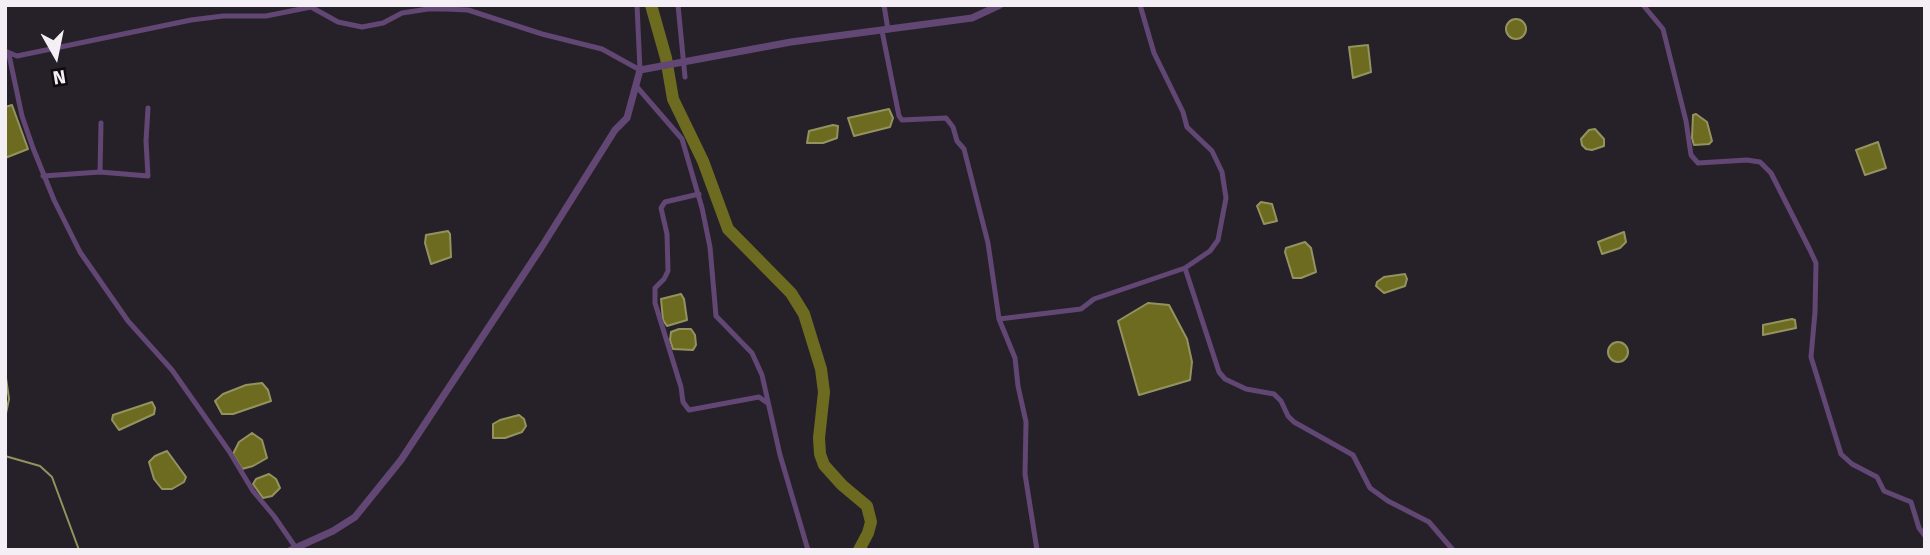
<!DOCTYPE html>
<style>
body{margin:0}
#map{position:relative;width:1930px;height:555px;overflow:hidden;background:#262129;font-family:"Fira Sans",sans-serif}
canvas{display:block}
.frame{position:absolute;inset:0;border:7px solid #f3eff5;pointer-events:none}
.north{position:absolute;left:21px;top:21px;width:70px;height:70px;-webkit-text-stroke:5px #0e0c0f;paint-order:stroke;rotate:171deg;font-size:19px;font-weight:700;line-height:28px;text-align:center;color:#f3eff5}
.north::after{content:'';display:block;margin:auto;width:24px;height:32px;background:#f3eff5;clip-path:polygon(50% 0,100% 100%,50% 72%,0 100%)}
</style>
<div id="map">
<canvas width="1930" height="555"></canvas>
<div class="frame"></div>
<div class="north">N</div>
</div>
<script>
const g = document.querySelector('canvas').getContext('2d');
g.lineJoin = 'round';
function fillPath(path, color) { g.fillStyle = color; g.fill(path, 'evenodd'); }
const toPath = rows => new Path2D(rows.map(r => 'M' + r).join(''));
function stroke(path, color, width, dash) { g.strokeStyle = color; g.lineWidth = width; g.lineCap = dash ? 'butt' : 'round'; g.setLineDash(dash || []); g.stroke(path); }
const water = toPath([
 '1506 29a10 10 0 1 1 20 0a10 10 0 1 1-20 0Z',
 [1368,45,1371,72,1353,78,1349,47,1368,45],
 [12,105,28,149,5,158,5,107,12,105],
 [889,109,893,118,890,127,854,136,848,118,889,109],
 [1696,114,1707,122,1712,141,1709,144,1694,145,1692,138,1693,115,1696,114],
 [833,125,838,126,837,138,823,143,807,143,809,131,833,125],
 [1595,129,1604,139,1604,146,1592,150,1586,149,1582,145,1581,139,1589,130,1595,129],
 [1878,142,1886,168,1865,175,1856,150,1878,142],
 [1261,202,1272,204,1277,221,1264,224,1257,206,1261,202],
 [448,231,450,234,451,257,431,264,425,243,426,235,448,231],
 [1624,232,1626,242,1620,248,1602,254,1598,242,1624,232],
 [1305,242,1311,248,1316,272,1301,278,1293,278,1285,252,1286,248,1305,242],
 [1405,274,1407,279,1405,286,1384,293,1376,286,1377,282,1384,277,1405,274],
 [681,294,684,299,687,320,667,326,663,320,661,299,681,294],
 [1148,303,1169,305,1187,339,1192,362,1190,380,1139,395,1118,321,1148,303],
 [1792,319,1795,320,1796,328,1763,335,1763,325,1792,319],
 [679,329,691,329,695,335,696,345,693,350,673,349,670,340,671,332,679,329],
 '1608 352a10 10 0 1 1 20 0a10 10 0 1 1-20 0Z',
 [262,383,268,390,271,401,233,414,222,414,215,401,223,394,246,385,262,383],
 [152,402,155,408,154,414,119,430,112,420,113,415,152,402],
 [519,415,524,419,526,426,522,432,505,438,493,438,493,424,500,420,519,415],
 [252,433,262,440,267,458,253,466,242,469,233,454,239,442,252,433],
 [167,451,186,477,184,482,172,489,162,489,154,479,149,462,155,456,167,451],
 [269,474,276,479,280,488,272,496,263,498,253,484,256,479,269,474]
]);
fillPath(water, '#6c6b1f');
stroke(water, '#94935f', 2);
stroke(toPath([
 [5,371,9,399,5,418],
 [5,456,40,466,52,477,79,550]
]), '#94935f', 2);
stroke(toPath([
 [651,5,666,58,673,99,703,161,728,229,791,293,804,314,821,369,824,392,819,438,820,454,824,465,842,485,867,506,871,522,868,533,859,550]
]), '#6c6b1f', 12);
stroke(toPath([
 [637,5,640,70],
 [678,5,685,77],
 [884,5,888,30],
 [1140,5,1154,53,1183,112,1187,127,1212,151,1222,172,1226,198,1218,240,1210,251,1185,268,1219,372,1225,379,1246,389,1274,394,1281,401,1288,416,1294,422,1353,455,1370,488,1388,501,1429,522,1453,550],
 [1643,5,1663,29,1686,121,1691,155,1698,163,1747,160,1760,162,1771,173,1810,250,1816,263,1815,312,1811,357,1841,454,1852,464,1877,477,1884,491,1911,502,1919,528,1925,536],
 [882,31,899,116,902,120,946,118,953,127,957,141,964,149,988,243,999,319],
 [5,51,17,56,191,20,223,16,266,16,311,7,338,22,362,27,383,23,402,13,428,9,445,9,468,10,542,34,602,49,640,70],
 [9,55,22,116,33,148,54,200,80,252,128,321,172,370,229,451,253,491,274,516,296,548],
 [637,87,682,139,702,208,710,247,716,316,752,353,762,375,780,455,808,550],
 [100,172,101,123],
 [43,176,100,172,148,176,146,141,148,108],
 [699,194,665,202,661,208,667,234,668,271,664,279,655,288,655,303,681,387,683,402,689,410,759,397,766,402],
 [1037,550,1025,474,1026,422,1018,386,1015,358,999,319,1081,309,1094,299,1185,268]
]), '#624674', 5);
stroke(toPath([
 [291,550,333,531,355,517,401,460,541,248,615,130,627,118,640,70,791,42,972,18,1000,5]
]), '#624674', 7);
</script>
